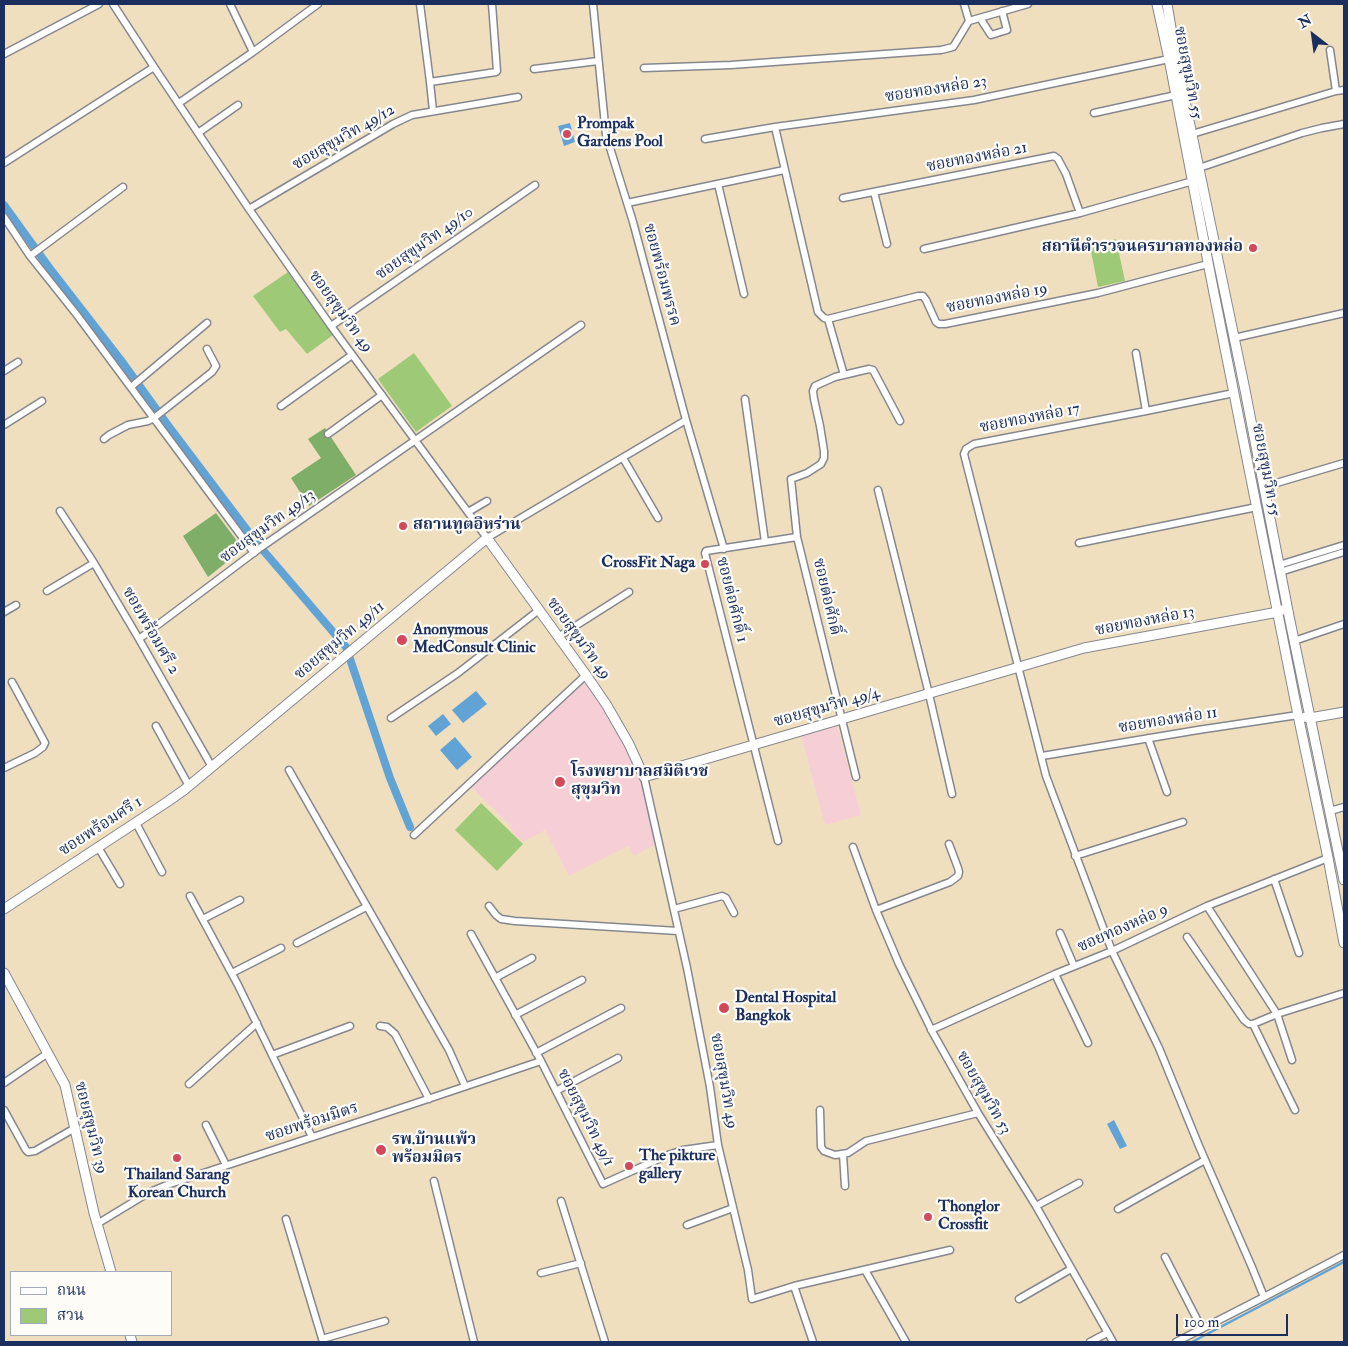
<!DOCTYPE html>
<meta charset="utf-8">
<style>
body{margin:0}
#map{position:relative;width:1348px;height:1346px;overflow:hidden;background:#efdfbf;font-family:"IM FELL Double Pica","Noto Serif Thai",serif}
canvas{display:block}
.frame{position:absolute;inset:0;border:5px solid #1b2f5e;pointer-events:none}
.legend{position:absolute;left:10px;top:1271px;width:162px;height:65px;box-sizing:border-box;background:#fdfcf7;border:1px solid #a3aaba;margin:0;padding:6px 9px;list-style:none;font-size:15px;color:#1b2f5e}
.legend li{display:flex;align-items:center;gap:10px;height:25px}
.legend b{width:25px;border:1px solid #a3aaba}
.north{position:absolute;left:1288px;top:10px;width:50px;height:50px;-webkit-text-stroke:4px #fdfcf7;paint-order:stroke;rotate:330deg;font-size:14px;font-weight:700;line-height:20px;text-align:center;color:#1b2f5e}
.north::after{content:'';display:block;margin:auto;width:18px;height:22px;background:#1b2f5e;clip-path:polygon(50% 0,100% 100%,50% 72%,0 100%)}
.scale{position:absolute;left:1176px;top:1314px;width:112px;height:22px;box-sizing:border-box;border:2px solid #1b2f5e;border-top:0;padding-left:6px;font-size:15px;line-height:18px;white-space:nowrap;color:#1b2f5e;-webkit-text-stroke:4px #fdfcf7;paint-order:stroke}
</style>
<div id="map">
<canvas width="1348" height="1346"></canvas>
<div class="frame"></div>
<ul class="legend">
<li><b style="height:6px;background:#fff"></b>ถนน</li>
<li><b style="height:14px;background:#9eca77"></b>สวน</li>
</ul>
<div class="north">N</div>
<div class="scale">100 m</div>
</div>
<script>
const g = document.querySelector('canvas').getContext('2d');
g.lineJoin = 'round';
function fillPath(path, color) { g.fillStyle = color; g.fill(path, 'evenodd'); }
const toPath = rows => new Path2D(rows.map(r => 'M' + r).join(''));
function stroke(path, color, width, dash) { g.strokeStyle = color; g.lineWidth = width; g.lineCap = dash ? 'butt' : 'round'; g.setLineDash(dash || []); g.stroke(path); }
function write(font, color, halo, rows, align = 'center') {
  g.font = font + ' "IM FELL Double Pica","Noto Serif Thai",serif'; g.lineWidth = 4.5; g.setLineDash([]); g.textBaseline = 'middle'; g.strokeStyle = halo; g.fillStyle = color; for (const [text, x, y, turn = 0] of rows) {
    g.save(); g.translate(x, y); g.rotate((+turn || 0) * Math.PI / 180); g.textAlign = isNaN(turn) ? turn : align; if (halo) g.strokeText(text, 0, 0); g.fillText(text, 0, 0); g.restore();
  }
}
fillPath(toPath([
 [588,679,646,777,660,842,634,856,628,846,569,876,545,830,523,842,519,837,517,838,508,823,470,786],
 [837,725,861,815,825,825,801,735]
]), '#f6cfd6');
fillPath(toPath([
 [1116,239,1125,281,1098,287,1090,246],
 [288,272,333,335,307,354,286,329,280,332,253,296],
 [414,353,452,406,416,432,378,379],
 [481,803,523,844,497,871,455,830]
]), '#9eca77');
fillPath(toPath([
 [325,428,356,475,309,506,291,478,321,458,308,439],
 [216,513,243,549,208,577,183,536]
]), '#7eae68');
fillPath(toPath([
 [570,123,575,142,564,146,558,126],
 [476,691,487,704,463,723,452,710],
 [443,714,451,724,436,736,428,726],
 [455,737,472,757,457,770,440,750],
 [1114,1120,1127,1146,1120,1149,1107,1124]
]), '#62a3d6');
stroke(toPath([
 [1192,1342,1344,1262]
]), '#62a3d6', 2.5);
stroke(toPath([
 [4,205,51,270,123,363,167,424,256,542,346,647,390,778,410,827]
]), '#62a3d6', 8);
const street = toPath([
 [113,4,154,67,249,209,331,326,487,538,686,420],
 [230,4,253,52],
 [420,4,430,82],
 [593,4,606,135,633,222,686,420,724,549],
 [964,4,969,21],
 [980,18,991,35,1007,30,1002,11],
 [969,21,1028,4],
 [1330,50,1336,91],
 [4,54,99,4],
 [644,68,731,65,941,50,953,47,955,44,969,21],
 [534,69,598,61],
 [179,103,253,52,318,4],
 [433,111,430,82,496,72,497,71,492,4],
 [1094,113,1176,95],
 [775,127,818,312,824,318,828,319,918,296,923,296,926,300,936,322,939,324,945,324,1098,293,1208,264],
 [198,133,238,105],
 [1192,134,1336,91,1344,90],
 [705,139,775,127,974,100,1169,59],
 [4,163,154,67],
 [1199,168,1302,133,1322,128,1344,124],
 [718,184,744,294],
 [874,192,887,244],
 [843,198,1054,156,1058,159,1066,174,1080,213],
 [627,203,784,170],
 [249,209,393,124,412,115,518,97],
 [4,217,30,256,77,315,254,553],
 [924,249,1080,213,1193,181],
 [30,256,123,187],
 [828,319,844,375],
 [331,326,535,185],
 [1234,338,1344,313],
 [1136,353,1146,411],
 [4,371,18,362],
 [131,387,207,323],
 [1234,393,1146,411,974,444,966,449,964,454,1046,776,1112,951,1159,1048,1199,1146,1251,1265,1264,1297],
 [745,399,765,542],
 [281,406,352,355],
 [4,425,42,401],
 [328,434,382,395],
 [104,439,109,435,128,425,148,421,154,418,212,372,216,366,207,349],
 [623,458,658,518],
 [1263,487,1344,463],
 [878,490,929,694,952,794],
 [60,511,94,563,139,639,212,767],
 [468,512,487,501],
 [1079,543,1257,507],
 [1279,565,1344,545],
 [1280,572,1344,552],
 [47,591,94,563],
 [4,612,16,605],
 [558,637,629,592],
 [139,639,260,548,581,325],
 [1294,641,1344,624],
 [391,718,458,673,539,610],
 [156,726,189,786],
 [1148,738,1167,792],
 [1042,756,1198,730,1298,715],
 [4,768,35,753,43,747,45,743,12,682],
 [289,770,449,1050,465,1086],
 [644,777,687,968,710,1087,718,1145,748,1270,752,1299,794,1286,950,1250],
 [856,777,797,537,791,479,807,473,821,464,824,458,824,451,820,426,814,399,813,391,815,386,835,377,869,369,873,370,900,421],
 [1330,811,1344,807],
 [136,823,162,872],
 [414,835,586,675],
 [778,841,705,553,706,551,797,537],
 [98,847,120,884],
 [853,847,876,910,899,964,933,1033,978,1113,1036,1206,1113,1342],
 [1075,856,1183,822],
 [1274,879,1299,953],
 [190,896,238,985,312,1137],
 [489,906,496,915,501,919,515,921,678,931],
 [1207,906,1277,1014,1292,1060],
 [674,909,722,896,726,898,734,913],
 [876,910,950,882,958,876,959,872,958,868,949,844],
 [203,919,240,900],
 [1060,933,1074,966],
 [471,934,541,1061,603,1184,668,1155,683,1150,718,1145],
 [1187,937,1244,1020,1249,1024,1253,1024,1295,1110],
 [297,943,366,907],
 [232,973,281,948],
 [1055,974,1088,1043],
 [495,978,532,958],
 [515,1015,582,980],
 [1253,1024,1277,1014,1344,993],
 [380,1026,387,1027,395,1034,429,1099],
 [931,1030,1055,974,1112,951,1207,906,1328,858],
 [536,1053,621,1008],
 [272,1055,350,1026],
 [4,1083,48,1053],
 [189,1084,257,1023],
 [556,1091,618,1058],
 [4,1110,26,1150,28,1152,35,1151,75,1128],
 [820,1110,821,1147,824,1151,835,1155,848,1153,866,1141,978,1113],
 [206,1125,226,1165],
 [843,1154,845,1186],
 [434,1181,474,1342],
 [561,1201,605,1342],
 [1036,1206,1079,1183],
 [1118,1209,1205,1160],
 [286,1219,323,1342],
 [97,1224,148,1193,167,1185,413,1104,541,1061],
 [687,1225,733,1208],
 [1165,1257,1202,1329],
 [865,1270,906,1342],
 [541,1273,581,1263],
 [794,1286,813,1342],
 [1019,1299,1071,1269],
 [322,1339,385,1321],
 [1090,1342,1107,1333],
 [1176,1342,1264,1297,1344,1255]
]);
const secondary = toPath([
 [1157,4,1169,59,1212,283,1298,715,1328,858,1344,943],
 [1167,4,1176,58,1245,390,1290,621,1344,880],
 [1305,717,1310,718,1344,712],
 [4,909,167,802,184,790,487,538,586,675,606,704,629,744,644,777,1084,648,1278,612,1287,608],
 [4,973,65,1085,94,1213,111,1272],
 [130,1335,132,1342]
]);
stroke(street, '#85878e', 9);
stroke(secondary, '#85878e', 11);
stroke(street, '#fff', 6);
stroke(secondary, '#fff', 9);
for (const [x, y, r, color] of [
 [567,134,5,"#d1495b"],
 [1253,248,5,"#d1495b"],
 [403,526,5,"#d1495b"],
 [705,564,5,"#d1495b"],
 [402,640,6,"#d1495b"],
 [560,782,6,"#d1495b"],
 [724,1008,6,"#d1495b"],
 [381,1150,6,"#d1495b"],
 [177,1158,5,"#d1495b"],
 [629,1166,5,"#d1495b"],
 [928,1217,5,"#d1495b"]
]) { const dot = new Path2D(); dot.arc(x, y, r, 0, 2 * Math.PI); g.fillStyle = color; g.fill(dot); stroke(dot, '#fdfcf7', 2); }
write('16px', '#1b2f5e', '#fdfcf7', [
 ["ซอยสุขุมวิท 55",1187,73,79],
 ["ซอยทองหล่อ 23",936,90,-9],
 ["ซอยสุขุมวิท 49/12",344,138,-30],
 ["ซอยทองหล่อ 21",977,158,-11],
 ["ซอยสุขุมวิท 49/10",425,244,-35],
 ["ซอยพร้อมพรรค",661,275,75],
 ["ซอยทองหล่อ 19",997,299,-11],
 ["ซอยสุขุมวิท 49",340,312,54],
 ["ซอยทองหล่อ 17",1030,419,-11],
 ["ซอยสุขุมวิท 55",1265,470,79],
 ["ซอยสุขุมวิท 49/13",268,527,-36],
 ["ซอยต่อศักดิ์",826,597,77],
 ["ซอยต่อศักดิ์ 1",731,600,76],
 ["ซอยทองหล่อ 13",1145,622,-11],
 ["ซอยพร้อมศรี 2",150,631,60],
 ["ซอยสุขุมวิท 49",578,639,54],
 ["ซอยสุขุมวิท 49/11",340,641,-40],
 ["ซอยสุขุมวิท 49/4",827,708,-16],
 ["ซอยทองหล่อ 11",1168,721,-9],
 ["ซอยพร้อมศรี 1",101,827,-33],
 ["ซอยทองหล่อ 9",1123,929,-24],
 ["ซอยสุขุมวิท 49",723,1081,80],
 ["ซอยสุขุมวิท 53",983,1093,60],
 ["ซอยสุขุมวิท 49/1",585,1118,63],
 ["ซอยพร้อมมิตร",312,1123,-18],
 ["ซอยสุขุมวิท 39",90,1128,76]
]);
write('bold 16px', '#1b2f5e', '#fdfcf7', [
 ["Prompak",577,125],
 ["Gardens Pool",577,143],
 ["สถานีตำรวจนครบาลทองหล่อ",1243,248,"right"],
 ["สถานทูตอิหร่าน",413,526],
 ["CrossFit Naga",695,564,"right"],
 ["Anonymous",413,631],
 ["MedConsult Clinic",413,649],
 ["โรงพยาบาลสมิติเวช",571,773],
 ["สุขุมวิท",571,791],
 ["Dental Hospital",735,999],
 ["Bangkok",735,1017],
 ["รพ.บ้านแพ้ว",392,1141],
 ["พร้อมมิตร",392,1159],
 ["The pikture",639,1157],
 ["gallery",639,1175],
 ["Thailand Sarang",177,1176,"center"],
 ["Korean Church",177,1194,"center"],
 ["Thonglor",938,1208],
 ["Crossfit",938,1226]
], 'left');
</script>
